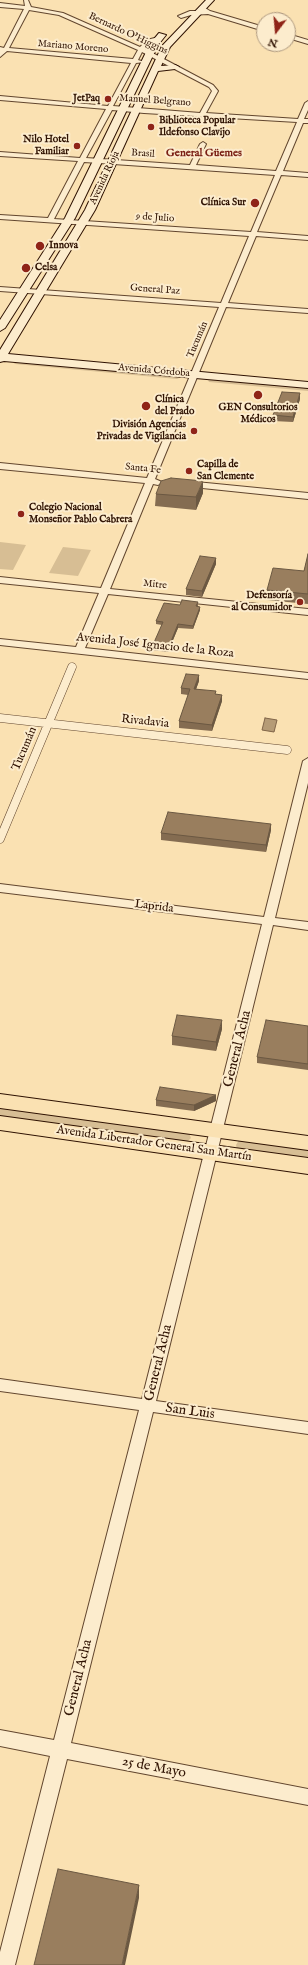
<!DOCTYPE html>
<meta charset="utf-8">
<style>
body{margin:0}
#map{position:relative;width:308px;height:1965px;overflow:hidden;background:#fae1b2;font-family:"IM FELL English",serif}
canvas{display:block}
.north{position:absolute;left:256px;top:12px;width:40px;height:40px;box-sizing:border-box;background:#fceccd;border:1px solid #aa957c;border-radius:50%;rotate:196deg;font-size:11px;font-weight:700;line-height:16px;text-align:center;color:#2f1202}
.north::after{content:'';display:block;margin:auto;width:14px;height:18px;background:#8f2418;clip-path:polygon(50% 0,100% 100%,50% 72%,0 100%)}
</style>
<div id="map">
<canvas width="308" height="1965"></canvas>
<div class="north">N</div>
</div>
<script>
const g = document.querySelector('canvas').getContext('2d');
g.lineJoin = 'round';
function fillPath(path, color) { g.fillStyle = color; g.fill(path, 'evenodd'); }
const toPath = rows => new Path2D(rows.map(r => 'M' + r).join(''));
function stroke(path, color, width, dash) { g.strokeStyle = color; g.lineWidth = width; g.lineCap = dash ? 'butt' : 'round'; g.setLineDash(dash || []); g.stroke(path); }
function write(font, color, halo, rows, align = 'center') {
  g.font = font + ' "IM FELL English",serif'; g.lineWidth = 4; g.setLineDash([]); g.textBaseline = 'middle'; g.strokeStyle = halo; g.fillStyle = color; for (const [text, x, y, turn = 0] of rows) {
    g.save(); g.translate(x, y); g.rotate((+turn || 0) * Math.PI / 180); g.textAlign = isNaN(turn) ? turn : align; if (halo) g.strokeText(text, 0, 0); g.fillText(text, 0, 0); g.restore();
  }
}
fillPath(toPath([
 [13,362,180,376,181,377,177,379,15,364],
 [210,379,308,388,308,391,209,382,208,380],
 [0,542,26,545,13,570,0,569],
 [63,547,91,550,78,576,49,573],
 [0,1107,189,1133,191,1138,187,1142,0,1116],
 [239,1140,308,1150,308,1159,237,1149,236,1145]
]), '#d7be94');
const water = toPath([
 [265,718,277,720,274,732,262,730,265,718]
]);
fillPath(water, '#b59b76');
stroke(water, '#7f6448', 1);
const pedestrian = toPath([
 [0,718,287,750],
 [0,839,72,667]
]);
const minor = toPath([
 [24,0,28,0,31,7,63,13,140,47,147,40,162,36,162,38,151,42,145,49,213,85,218,91,206,113,298,119,305,103,308,101,308,110,304,119,308,119,308,123,303,123,283,171,308,173,308,177,281,175,257,232,308,236,308,240,256,236,228,303,308,309,308,313,226,307,155,479,162,482,158,485,153,484,110,589,308,609,308,615,108,594,85,648,308,673,308,679,0,645,0,639,76,647,99,593,0,583,0,577,101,588,145,483,0,469,0,463,147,478,219,307,0,291,0,287,221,303,249,236,0,219,0,215,48,218,78,161,0,156,0,152,80,158,106,109,0,100,0,96,108,106,131,63,7,51,0,57,0,47,4,48,24,9,0,7,0,3,25,6,24,0],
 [29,10,59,15,138,50,133,59,9,48,29,10],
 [142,52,209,87,212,91,200,113,113,106,136,63,145,62,138,60,142,52],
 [112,110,144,113,297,122,276,171,196,165,206,144,203,142,200,144,190,165,86,158,112,110],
 [84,162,275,175,251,232,54,219,84,162],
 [202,6,210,11,264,27,264,31,208,14,191,15,181,18,178,16,190,11,202,11,199,8,202,6],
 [288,34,308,40,308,44,288,38,288,34],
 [186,481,308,493,308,499,183,486,182,484,186,481],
 [308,758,308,783,275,918,308,922,308,930,273,925,156,1401,308,1422,308,1434,153,1412,71,1743,308,1789,308,1805,67,1759,15,1965,0,1965,0,1952,50,1756,0,1746,0,1730,54,1740,139,1410,0,1391,0,1379,142,1399,262,924,0,892,0,884,264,917,303,761,308,758]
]);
const secondary = toPath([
 [206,0,214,0,170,47,161,66,175,65,179,67,175,69,158,71,95,210,8,354,308,382,308,388,4,361,0,362,0,350,85,210,162,46,206,0],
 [159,33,166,35,158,45,75,218,5,328,0,331,0,320,65,218,150,44,159,33]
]);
const primary = toPath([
 [0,1094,308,1136,308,1150,0,1108,0,1094],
 [0,1116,308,1158,308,1174,0,1130,0,1116]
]);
stroke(pedestrian, '#62462e', 9);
stroke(minor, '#62462e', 2);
stroke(secondary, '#2f1202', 2);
stroke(primary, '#2f1202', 2);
stroke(pedestrian, '#fceccd', 8);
fillPath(minor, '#fceccd');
fillPath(secondary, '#fceccd');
fillPath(primary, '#fae1b2');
fillPath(toPath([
 [300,399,293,422,273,421,273,415],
 [203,493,196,510,155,506,156,494],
 [308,554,308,604,267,600,267,590,304,571],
 [216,558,216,564,202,597,186,595,186,589],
 [198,602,198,606,200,610,193,629,178,628,168,652,152,650,152,647,162,625,156,624,156,621],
 [199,681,196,689,216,694,222,695,222,701,212,731,179,728,179,721,188,695,181,694,181,688],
 [271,824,271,830,266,852,161,840,161,833],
 [308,1026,308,1070,257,1063,257,1057],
 [222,1029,216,1051,172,1045,172,1036],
 [216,1095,216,1101,194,1111,156,1106,156,1100]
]), '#846c51');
fillPath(toPath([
 [300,393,300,399,293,422,293,417],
 [203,481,203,493,196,510,196,497],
 [216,558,216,564,202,597,202,591],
 [200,607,200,610,193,629,193,626],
 [178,624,178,628,168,652,168,649],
 [199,675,199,681,194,695,194,689],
 [222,695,222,701,212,731,212,725],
 [271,824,271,830,266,852,266,845],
 [222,1020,222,1029,216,1051,216,1042],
 [216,1095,216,1101,194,1111,194,1105],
 [139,1885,139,1898,125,1965,122,1965]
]), '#6b5842');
const building = toPath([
 [282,392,300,393,293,417,273,415,282,392],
 [171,478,203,481,196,497,156,494,161,481,171,478],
 [308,554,308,594,267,590,273,568,304,571,308,554],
 [200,556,216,558,202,591,186,589,200,556],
 [182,600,198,602,196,606,200,607,193,626,178,624,168,649,152,647,163,622,156,621,164,603,180,605,182,600],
 [186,674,199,675,194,689,216,691,215,694,222,695,212,725,179,721,190,689,181,688,186,674],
 [168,812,271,824,266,845,161,833,168,812],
 [177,1015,222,1020,216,1042,172,1036,177,1015],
 [266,1020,308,1026,308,1064,257,1057,266,1020],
 [160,1087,216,1095,194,1105,156,1100,160,1087],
 [58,1869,139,1885,122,1965,34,1965,58,1869]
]);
fillPath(building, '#997e5e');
stroke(building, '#6b5842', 1);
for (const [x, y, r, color] of [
 [108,99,4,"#8f2418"],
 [151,127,4,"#8f2418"],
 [77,146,4,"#8f2418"],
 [255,203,5,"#8f2418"],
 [40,246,5,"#8f2418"],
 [26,268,5,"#8f2418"],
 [258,395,5,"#8f2418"],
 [146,406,5,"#8f2418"],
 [194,431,4,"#8f2418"],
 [189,471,4,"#8f2418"],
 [21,514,4,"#8f2418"],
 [300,602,4,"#8f2418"]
]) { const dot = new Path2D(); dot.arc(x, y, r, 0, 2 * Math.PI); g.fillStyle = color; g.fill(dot); stroke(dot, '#fceccd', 1.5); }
write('10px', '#2f1202', '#fceccd', [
 ["Bernardo O'Higgins",128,34,25],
 ["Mariano Moreno",73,47,5],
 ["Manuel Belgrano",155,101,4],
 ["Brasil",143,154,4],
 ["Avenida Rioja",105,178,-65],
 ["9 de Julio",155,218,4],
 ["General Paz",155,290,4],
 ["Tucumán",198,340,-67],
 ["Avenida Córdoba",154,371,5],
 ["Santa Fe",143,469,6],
 ["Mitre",155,585,6]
]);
write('bold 10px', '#2f1202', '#fceccd', [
 ["JetPaq",100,99,"right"],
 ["Biblioteca Popular",159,121],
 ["Ildefonso Clavijo",159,133],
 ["Nilo Hotel",69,140,"right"],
 ["Familiar",69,152,"right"],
 ["Clínica Sur",246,203,"right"],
 ["Innova",49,246],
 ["Celsa",35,268],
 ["Clínica",155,400],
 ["del Prado",155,412],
 ["GEN Consultorios",258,408,"center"],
 ["Médicos",258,420,"center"],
 ["División Agencias",186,425,"right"],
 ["Privadas de Vigilancia",186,437,"right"],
 ["Capilla de",197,465],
 ["San Clemente",197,477],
 ["Colegio Nacional",29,508],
 ["Monseñor Pablo Cabrera",29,520],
 ["Defensoría",292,596,"right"],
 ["al Consumidor",292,608,"right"]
], 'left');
write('bold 11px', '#7a1f14', '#fceccd', [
 ["General Güemes",204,154]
]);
write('12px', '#2f1202', '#fceccd', [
 ["Avenida José Ignacio de la Roza",155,646,6],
 ["Rivadavia",145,722,6],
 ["Tucumán",25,749,-67],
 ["Laprida",154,907,7],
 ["Avenida Libertador General San Martín",154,1144,8]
]);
write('14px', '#2f1202', '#fceccd', [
 ["General Acha",238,1049,-76],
 ["General Acha",159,1363,-76],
 ["San Luis",190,1412,8],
 ["General Acha",79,1678,-76],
 ["25 de Mayo",154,1768,11]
]);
</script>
